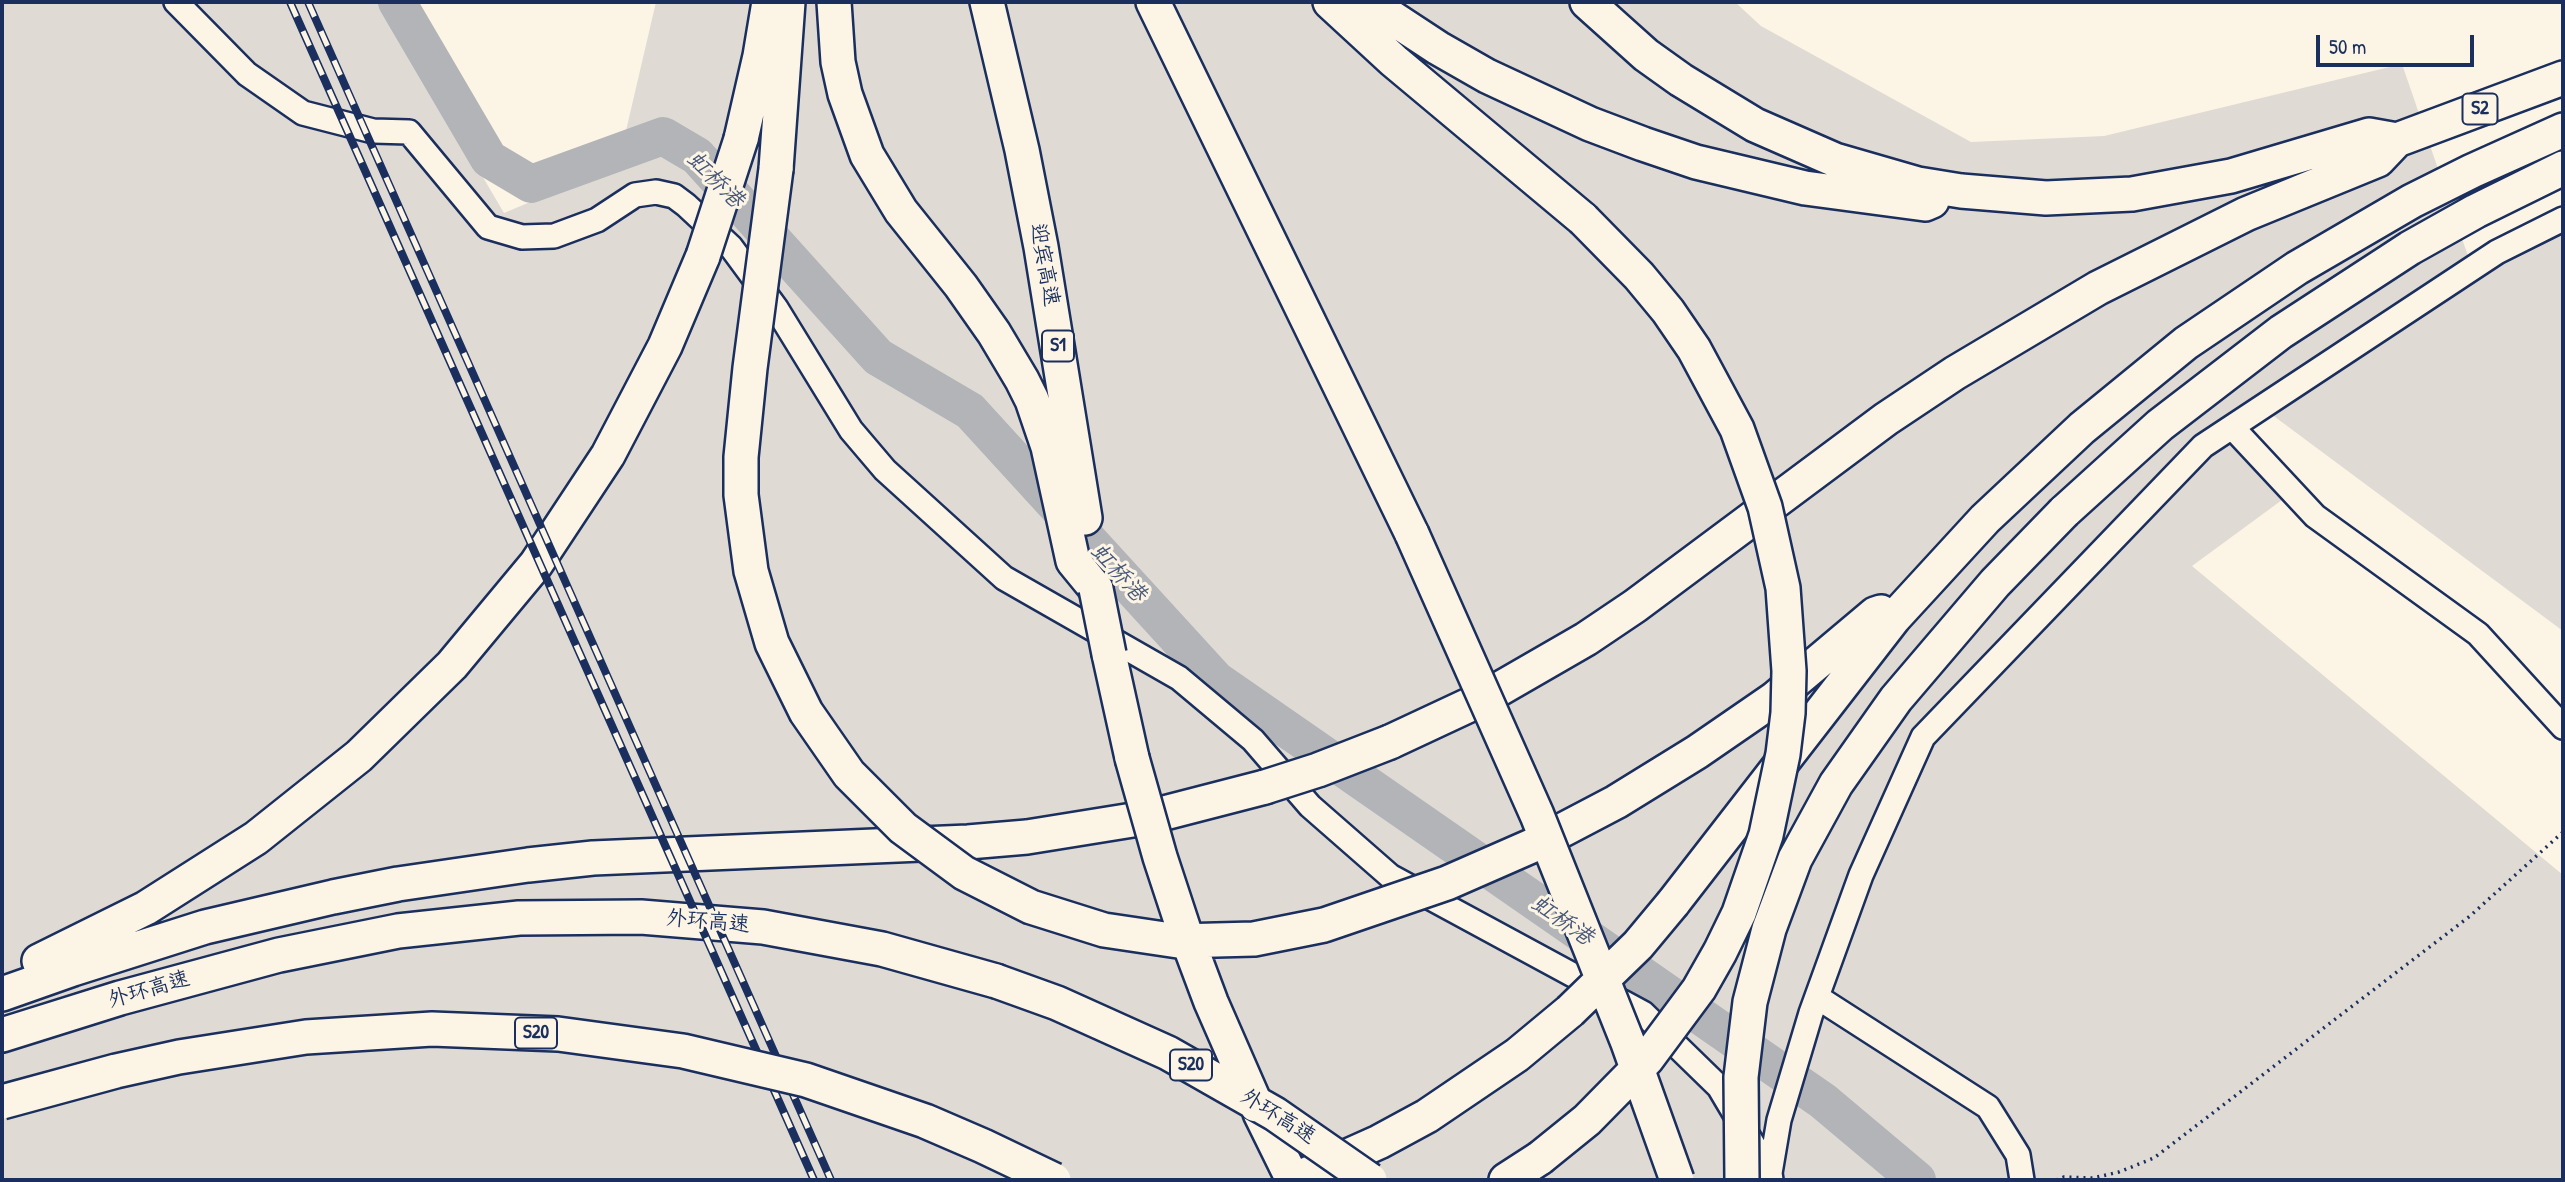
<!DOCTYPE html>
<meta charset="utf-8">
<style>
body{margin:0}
#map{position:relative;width:2565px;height:1182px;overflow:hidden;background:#fcf5e5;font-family:"Patrick Hand",sans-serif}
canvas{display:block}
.frame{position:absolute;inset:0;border:4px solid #1b2f5e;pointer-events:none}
.scale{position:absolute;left:2316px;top:35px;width:158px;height:32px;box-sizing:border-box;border:4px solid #1b2f5e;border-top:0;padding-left:9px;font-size:21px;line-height:24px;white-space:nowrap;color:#1b2f5e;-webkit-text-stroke:5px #fcf5e5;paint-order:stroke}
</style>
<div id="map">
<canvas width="2565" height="1182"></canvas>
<div class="frame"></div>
<div class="scale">50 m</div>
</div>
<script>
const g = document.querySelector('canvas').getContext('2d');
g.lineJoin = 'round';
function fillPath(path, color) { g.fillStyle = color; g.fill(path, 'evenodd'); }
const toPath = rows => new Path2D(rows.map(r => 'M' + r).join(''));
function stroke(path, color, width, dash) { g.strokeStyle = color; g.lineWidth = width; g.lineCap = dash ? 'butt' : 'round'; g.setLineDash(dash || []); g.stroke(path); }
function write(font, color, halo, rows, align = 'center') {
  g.font = font + ' "Patrick Hand","LXGW WenKai TC",sans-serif'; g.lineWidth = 6; g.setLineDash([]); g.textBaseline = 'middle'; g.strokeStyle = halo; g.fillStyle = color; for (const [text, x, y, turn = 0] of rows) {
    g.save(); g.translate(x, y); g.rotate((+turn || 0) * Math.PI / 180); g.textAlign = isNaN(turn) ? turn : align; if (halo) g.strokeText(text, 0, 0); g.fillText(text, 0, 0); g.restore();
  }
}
fillPath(toPath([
 [2,2,380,2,504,213,618,165,656,2,1735,2,1761,26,1971,142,2104,136,2402,64,2468,256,2214,427,2282,500,2192,566,2563,875,2563,1180,2,1180],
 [2563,233,2563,631,2271,414,2378,325]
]), '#dfdbd4');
stroke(toPath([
 [397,2,489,159,531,184,663,136,697,156,878,357,970,411,1216,680,1823,1101,1917,1180]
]), '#b2b4b8', 38);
const minor = toPath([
 [176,2,247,74,303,113,373,131,409,132,488,227,522,237,554,236,597,220,635,195,656,192,674,196,686,205,731,247,776,308,851,430,885,470,1004,578,1179,678,1253,740,1310,806,1390,876,1643,1013,1719,1087,1770,1173,1771,1180],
 [2232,427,2315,516,2478,634,2563,727],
 [1817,997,1988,1107,2018,1155,2022,1180],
 [1770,1173,1779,1120,1811,1013,1861,875,1923,737,2203,446,2497,252,2563,219]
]);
const highway = toPath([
 [834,2,838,62,845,94,867,155,901,211,961,286,994,333,1022,380,1032,400,1048,447,1073,561,1096,589],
 [987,2,1022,150,1041,247,1085,518],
 [1153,2,1412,534],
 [1330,2,1394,61,1583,219],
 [1368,2,1438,48,1487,76,1590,124,1643,144,1696,162,1805,188,1925,204,1932,201],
 [1587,2,1646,55,1681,80,1755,125,1835,160,1918,184,1961,191,2046,198,2132,194,2231,176,2369,135,2397,140],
 [741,139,760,56,769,2],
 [776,169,788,2],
 [2064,512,2160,425,2281,332,2410,248,2476,211,2563,168],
 [1109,654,1132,758],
 [1390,742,1482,699,1586,639,1635,606,1886,419,1955,373,2098,288,2246,214,2378,160,2397,140,2563,78],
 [1536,844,1616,802,1697,752,1774,699,1875,614,1881,612],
 [1673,903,1894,618,1985,519,2082,428,2186,343,2297,268,2412,201,2472,171,2563,130],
 [39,961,146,908,256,838,359,756,452,665,536,564,608,455,665,346,703,256],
 [2,994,73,969,205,927,333,897,398,884,528,865,593,858,968,842,1027,837,1145,818,1265,787],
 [2,1035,120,998,279,955,398,931,519,918,641,917,763,927,882,949,996,981],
 [1260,1113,1293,1180],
 [1294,1180,1379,1142,1427,1116,1517,1055,1570,1011],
 [1506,1180,1540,1158]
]);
stroke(minor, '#1b2f5e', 28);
stroke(highway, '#1b2f5e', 38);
stroke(toPath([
 [2056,1180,2064,1177,2093,1178,2119,1172,2154,1158,2470,916,2563,832]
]), '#1b2f5e', 3.5, [2, 5]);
stroke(minor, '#fcf5e5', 23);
stroke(highway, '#fcf5e5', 33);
const rail = toPath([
 [290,2,814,1180],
 [308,2,831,1180]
]);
stroke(rail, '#1b2f5e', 8);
stroke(rail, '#fcf5e5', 5, [16]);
const highwayBridge = toPath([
 [776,169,750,368,741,457,741,495,751,571,772,643,806,712,849,774,903,828,964,873,1031,907,1104,930,1178,941,1254,939,1324,925,1447,883,1536,844],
 [703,256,741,139],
 [1412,534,1537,815,1628,1043,1677,1180],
 [1096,589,1109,654],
 [1132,758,1160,857,1184,930,1211,1002,1256,1105],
 [1265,787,1318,770,1390,742],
 [996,981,1057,1003,1168,1053,1275,1114,1370,1180],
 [1570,1011,1638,945,1673,903],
 [2,1102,116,1071,179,1057,306,1037,432,1029,558,1034,683,1051,806,1080,925,1121,983,1146,1054,1180],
 [1540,1158,1587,1120,1647,1059,1699,989,1720,952,1739,913,1766,835,1783,754,1788,713,1789,671,1783,588,1765,507,1737,429,1694,349,1668,311,1639,276,1583,219],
 [1742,1180,1741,1077,1750,1002,1769,929,1795,859,1836,784,1896,699,1995,583,2064,512]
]);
stroke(highwayBridge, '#1b2f5e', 38, []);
stroke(highwayBridge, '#fcf5e5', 33);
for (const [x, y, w] of [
 [2480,109,35],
 [1058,346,32],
 [536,1033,42],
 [1191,1065,42]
]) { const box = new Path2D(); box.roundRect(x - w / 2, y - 15.5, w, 31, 5); g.fillStyle = '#fcf5e5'; g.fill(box); stroke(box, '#1b2f5e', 2); }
write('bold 19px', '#1b2f5e', null, [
 ["S2",2480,109],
 ["S1",1058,346],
 ["S20",536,1033],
 ["S20",1191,1065]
]);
write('21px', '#1b2f5e', '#fcf5e5', [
 ["迎宾高速",1044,265,80],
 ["外环高速",708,922,5],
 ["外环高速",149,990,-16],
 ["外环高速",1278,1117,32]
]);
write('italic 23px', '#485779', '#fcf5e5', [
 ["虹桥港",715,180,45],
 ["虹桥港",1118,573,48],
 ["虹桥港",1562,921,35]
]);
</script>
